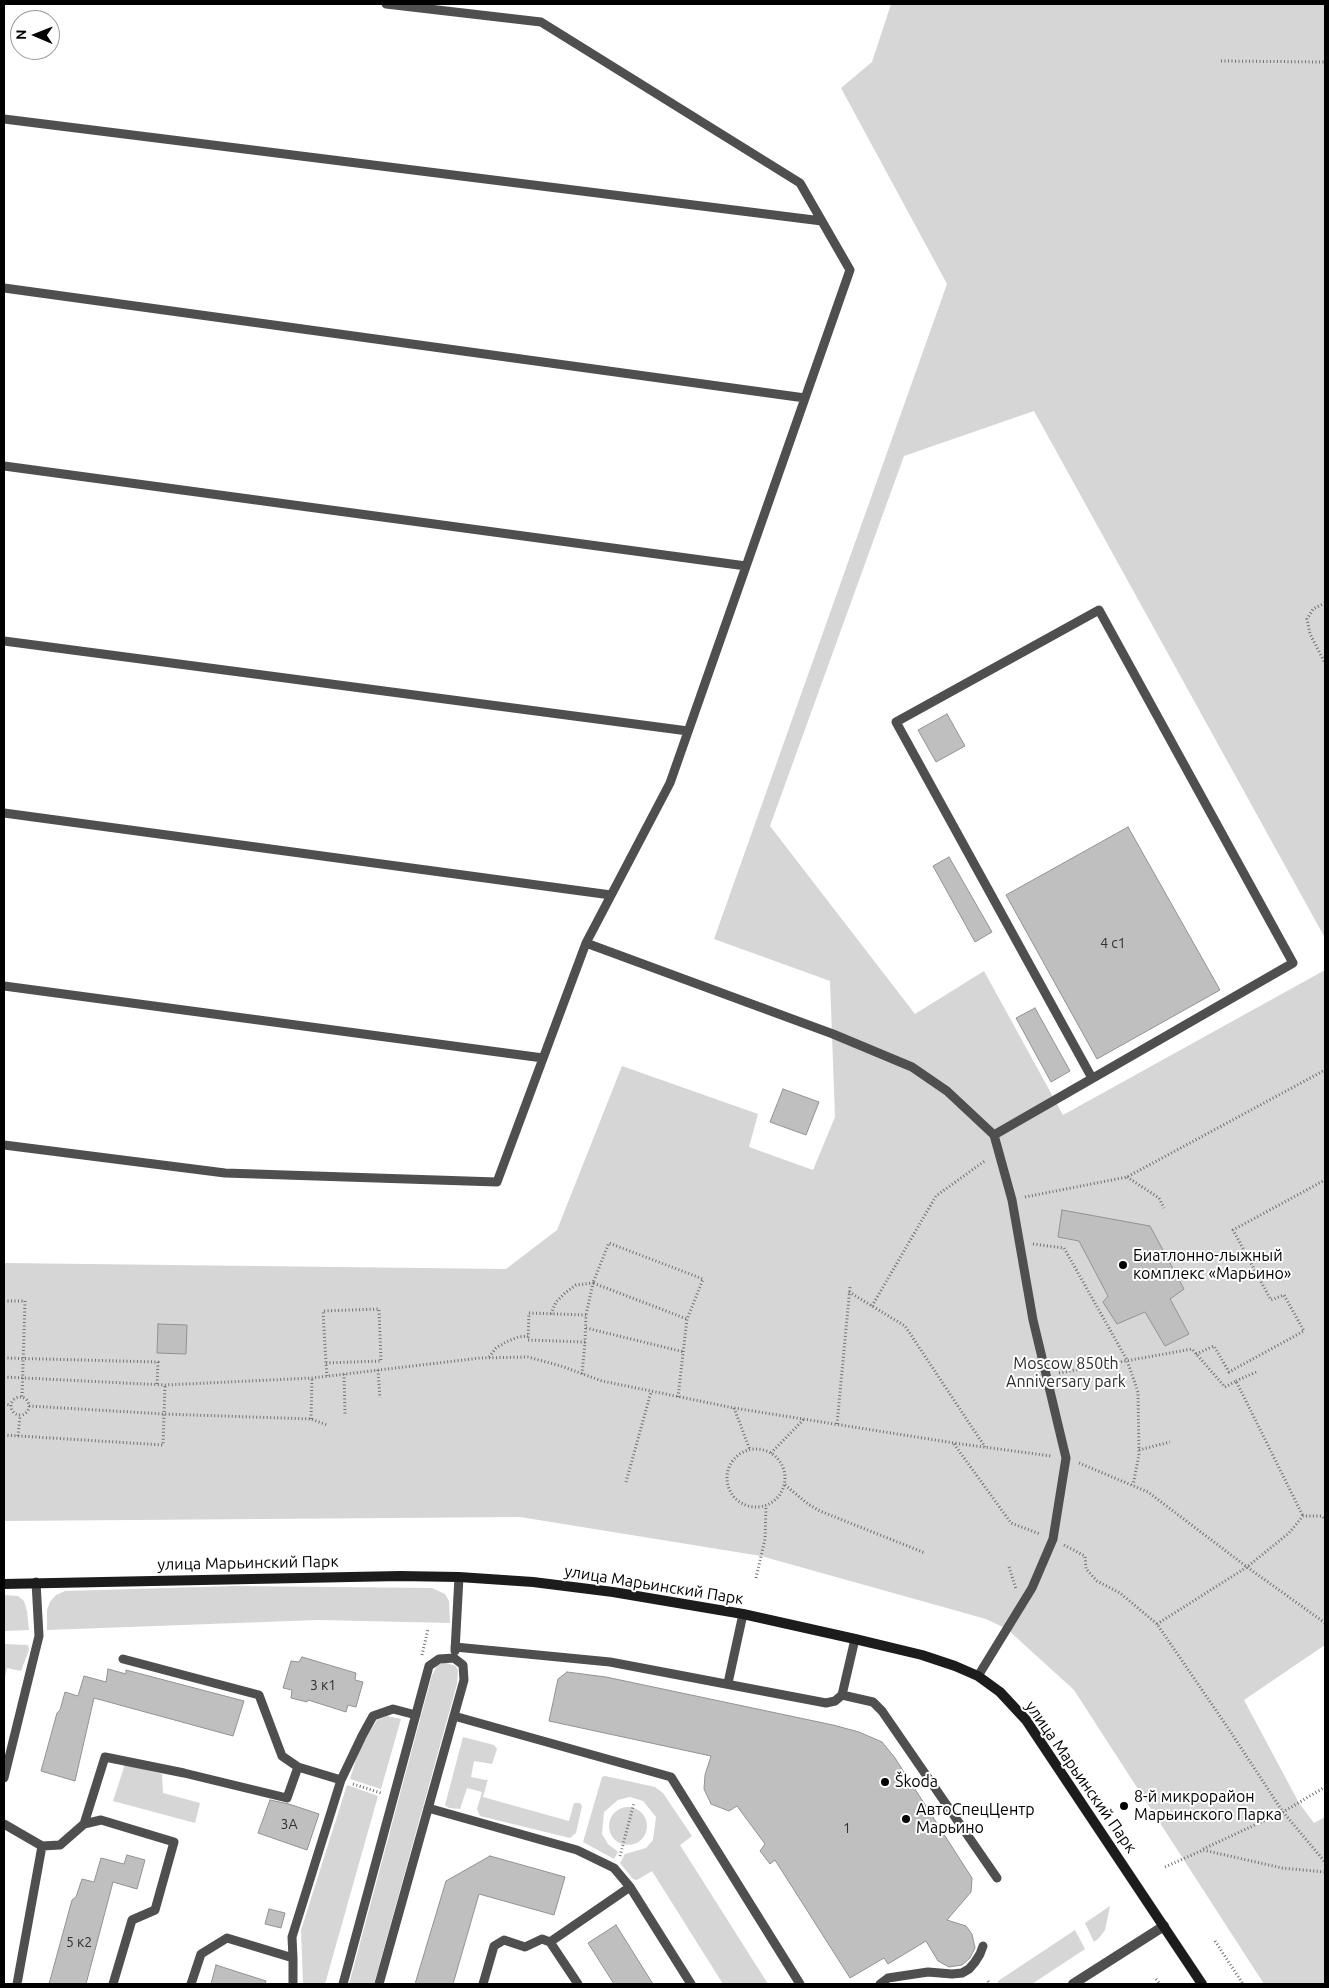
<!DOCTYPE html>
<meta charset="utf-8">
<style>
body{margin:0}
#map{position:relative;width:1329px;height:1988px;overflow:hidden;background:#fff;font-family:Ubuntu,sans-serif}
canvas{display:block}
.frame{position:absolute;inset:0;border:5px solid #000;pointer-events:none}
.north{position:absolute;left:10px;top:10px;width:50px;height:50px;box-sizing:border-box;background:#fff;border:1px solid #999;border-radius:50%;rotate:271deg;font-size:14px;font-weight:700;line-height:20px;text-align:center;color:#000}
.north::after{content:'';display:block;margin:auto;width:18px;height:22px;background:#000;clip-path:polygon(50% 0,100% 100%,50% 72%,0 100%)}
</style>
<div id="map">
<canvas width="1329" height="1988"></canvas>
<div class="frame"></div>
<div class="north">N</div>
</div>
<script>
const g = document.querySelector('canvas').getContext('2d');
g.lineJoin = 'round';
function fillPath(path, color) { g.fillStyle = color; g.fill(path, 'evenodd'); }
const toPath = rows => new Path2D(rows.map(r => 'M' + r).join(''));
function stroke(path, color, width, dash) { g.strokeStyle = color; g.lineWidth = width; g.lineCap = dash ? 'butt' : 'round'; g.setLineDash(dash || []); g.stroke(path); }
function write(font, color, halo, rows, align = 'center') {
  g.font = font + ' Ubuntu,sans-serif'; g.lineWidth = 4; g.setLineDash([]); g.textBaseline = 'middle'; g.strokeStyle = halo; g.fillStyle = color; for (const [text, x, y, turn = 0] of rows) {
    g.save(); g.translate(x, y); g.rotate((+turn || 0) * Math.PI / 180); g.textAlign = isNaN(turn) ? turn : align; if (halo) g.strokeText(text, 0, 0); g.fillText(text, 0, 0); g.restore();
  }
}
fillPath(toPath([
 [891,4,1325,4,1325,938,1034,411,904,456,770,826,915,1014,984,971,1063,1115,1325,970,1325,1645,1244,1700,1299,1803,1314,1823,1325,1817,1325,1984,1264,1984,1074,1690,1007,1629,986,1619,761,1556,520,1517,4,1521,4,1263,506,1269,557,1230,622,1066,758,1114,749,1147,813,1170,835,1117,830,981,714,939,947,284,841,88,872,62],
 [235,1586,432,1588,445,1594,449,1601,450,1623,318,1620,47,1630,47,1610,50,1602,56,1595,65,1591],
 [4,1595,18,1596,24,1601,27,1611,29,1630,4,1631],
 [4,1644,28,1645,29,1650,21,1671,7,1668,4,1682],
 [443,1662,456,1666,458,1671,457,1684,374,1984,349,1984,432,1675,437,1666],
 [387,1716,401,1719,381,1789,350,1779,359,1750,377,1720],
 [463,1737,494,1745,497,1749,492,1764,474,1761,471,1777,486,1780,488,1779,483,1797,569,1821,574,1803,580,1803,582,1806,576,1833,570,1838,480,1816,477,1809,482,1792,467,1788,460,1809,449,1808,445,1805],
 [125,1764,162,1774,163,1793,200,1803,195,1823,113,1801],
 [605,1776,655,1787,663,1793,692,1836,680,1845,768,1984,723,1984,652,1871,637,1880,633,1879,620,1863,625,1854,646,1848,653,1840,656,1817,643,1801,630,1797,618,1800,604,1812,602,1834,608,1844,618,1852,614,1859,583,1842,602,1777],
 [347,1785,378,1796,325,1984,303,1984,301,1930],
 '609 1826a19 19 0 1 1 38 0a19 19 0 1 1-38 0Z',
 [1110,1906,1105,1930,1099,1938,1094,1942,1085,1923],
 [1075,1930,1085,1949,1032,1984,998,1984,998,1981]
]), '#d6d6d6');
const building = toPath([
 [947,714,965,746,936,762,918,730,947,714],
 [1128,827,1220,990,1097,1059,1006,895,1128,827],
 [949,857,992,932,975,942,933,866,949,857],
 [1035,1008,1070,1071,1051,1082,1016,1018,1035,1008],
 [783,1089,819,1102,806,1135,770,1122,783,1089],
 [1062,1210,1150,1226,1184,1289,1170,1299,1189,1334,1165,1346,1145,1312,1117,1324,1103,1302,1108,1296,1079,1241,1058,1237,1062,1210],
 [158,1324,187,1325,186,1354,157,1353,158,1324],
 [302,1657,356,1673,355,1680,363,1682,356,1707,348,1705,346,1712,308,1700,307,1702,291,1698,292,1690,283,1688,291,1661,299,1662,302,1657],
 [108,1669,126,1674,126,1670,244,1701,233,1736,94,1698,75,1781,41,1771,57,1713,60,1710,65,1692,78,1696,84,1676,106,1682,108,1669],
 [567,1672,606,1677,833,1725,859,1732,882,1742,895,1758,972,1878,971,1892,947,1920,966,1926,972,1934,975,1948,970,1958,962,1965,949,1967,938,1961,926,1941,888,1964,884,1958,850,1978,775,1860,770,1864,760,1851,765,1844,737,1806,729,1811,711,1804,704,1789,705,1775,711,1756,549,1721,558,1679,567,1672],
 [270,1800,289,1804,319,1814,307,1850,258,1833,270,1800],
 [127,1855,145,1860,137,1889,113,1882,86,1984,49,1984,72,1900,76,1897,82,1879,94,1882,101,1858,124,1864,127,1855],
 [490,1856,565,1877,554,1915,479,1894,453,1984,415,1984,446,1881,490,1856],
 [269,1909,285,1913,281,1928,265,1924,269,1909],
 [616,1925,653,1984,614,1984,588,1943,616,1925],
 [216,1965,266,1981,265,1984,211,1984,216,1965]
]);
fillPath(building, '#bfbfbf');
stroke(building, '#939393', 1);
stroke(toPath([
 [1221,61,1325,62],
 [1325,603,1313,609,1307,619,1310,634,1325,663],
 [1127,1177,1159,1198,1164,1208],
 [1025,1197,1127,1177,1325,1070],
 [1033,1244,1064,1248,1127,1360,1138,1392,1139,1455,1133,1485],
 [849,1292,905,1326,985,1447],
 [4,1301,25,1301,22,1397],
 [872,1306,936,1196,986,1160],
 [529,1313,586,1315,585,1342,528,1340,529,1313],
 [551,1314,556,1302,565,1293,576,1285,593,1283,586,1315],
 [586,1328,684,1352],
 [1196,1354,1214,1346,1229,1372,1304,1331,1284,1295,1271,1300,1233,1230,1325,1180],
 [489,1357,496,1348,506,1342,518,1337,528,1336],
 [4,1358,158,1362,157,1385],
 [326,1363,381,1361,379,1309,323,1311,326,1363,327,1376],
 [378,1370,380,1398],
 [1059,1373,1192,1349,1225,1387,1236,1381,1303,1516],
 [344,1374,345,1414],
 [582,1374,585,1342],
 [4,1377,165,1385,312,1378,480,1358,528,1357,561,1366,602,1381,734,1408,954,1443,1051,1456],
 [1236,1381,1256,1372],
 [678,1397,687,1319,703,1279,609,1243,593,1283,687,1319],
 '11 1406a9 9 0 1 1 18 0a9 9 0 1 1-18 0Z',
 [4,1404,11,1405],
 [29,1406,164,1414,311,1419,327,1425],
 [734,1408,750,1450],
 [311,1419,312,1378],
 [837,1424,850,1287],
 [4,1435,163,1445,165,1385],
 [18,1436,20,1415],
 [954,1444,1011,1523,1040,1534],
 '727 1478a29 29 0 1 1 58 0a29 29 0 1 1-58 0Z',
 [1139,1450,1170,1442],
 [771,1453,805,1418],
 [1079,1463,1148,1492,1247,1567,1325,1623],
 [626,1482,651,1392],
 [785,1485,808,1504,820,1511,925,1553],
 [1064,1545,1085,1556,1086,1569,1097,1581,1120,1593,1157,1624,1228,1728,1283,1812,1325,1862],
 [1009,1567,1016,1589],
 [756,1578,765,1539,766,1506],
 [1157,1624,1247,1567,1289,1533,1303,1516,1322,1516,1325,1519],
 [422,1655,428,1629],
 [353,1784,381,1793],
 [1203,1849,1283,1812,1325,1787],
 [620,1856,634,1803],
 [1165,1867,1203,1850,1282,1868,1325,1872],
 [1215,1941,1243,1984],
 [1156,1979,1160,1984],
 [988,1981,990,1984]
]), '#717171', 3, [1, 2.5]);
stroke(toPath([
 [4,119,822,221],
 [4,288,805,398],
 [4,466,746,566],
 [4,641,688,731],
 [4,813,611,895],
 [586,943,833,1034,912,1067,947,1091,994,1135,1012,1200,1033,1320,1066,1458,1053,1539,1032,1588,978,1676],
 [4,986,543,1058],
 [994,1135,1293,963,1099,610,896,722,1092,1078],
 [4,1145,225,1173,497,1182,586,943,670,783,850,270,800,183,541,22,386,4],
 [455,1647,610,1662,826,1703,835,1701,842,1695,855,1639],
 [455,1651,459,1577],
 [123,1659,259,1695,282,1756,298,1767,341,1780],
 [728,1683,743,1614],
 [842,1695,873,1702,882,1711,997,1878],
 [454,1716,671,1777,800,1984],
 [4,1778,39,1636,36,1582],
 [428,1808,577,1850,614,1868,630,1887,691,1984],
 [4,1824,42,1846,60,1845,84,1824,101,1820,174,1842,155,1910,132,1920,113,1984],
 [84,1824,105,1757,184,1773,287,1798,298,1767],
 [293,1958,292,1937,341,1780,362,1736,373,1716,393,1709,416,1715],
 [17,1984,42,1846],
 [191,1984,201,1954,227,1938,293,1958,293,1984],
 [343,1984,429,1666,439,1659,454,1658,463,1665,464,1680,379,1984],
 [483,1984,494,1946,504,1940,525,1947,542,1939,550,1942],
 [578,1984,550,1942,630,1887],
 [880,1984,888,1978,928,1972,952,1974,962,1973,969,1969,975,1962,980,1954,983,1946]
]), '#4f4f4f', 9);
stroke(toPath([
 [1073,1984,1164,1926]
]), '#4f4f4f', 10);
stroke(toPath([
 [4,1584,400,1576,459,1577,533,1582,613,1592,743,1614,855,1639,922,1655,955,1666,978,1676,1000,1692,1026,1720,1202,1984]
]), '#1c1c1c', 10);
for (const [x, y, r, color] of [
 [1123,1265,5,"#000"],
 [885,1782,5,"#000"],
 [1124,1806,5,"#000"],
 [906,1819,5,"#000"]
]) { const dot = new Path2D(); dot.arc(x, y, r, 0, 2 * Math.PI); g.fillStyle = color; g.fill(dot); stroke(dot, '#fff', 2); }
write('14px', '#303030', null, [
 ["4 с1",1113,943],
 ["3 к1",323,1685],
 ["3А",289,1824],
 ["1",847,1828],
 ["5 к2",79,1942]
]);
write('16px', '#000', '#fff', [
 ["Биатлонно-лыжный",1133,1256],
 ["комплекс «Марьино»",1133,1274],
 ["Škoda",895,1782],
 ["8-й микрорайон",1134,1797],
 ["Марьинского Парка",1134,1815],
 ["АвтоСпецЦентр",916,1810],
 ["Марьино",916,1828]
], 'left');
write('16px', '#2d2d2d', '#fff', [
 ["Moscow 850th",1066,1364],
 ["Anniversary park",1066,1382]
]);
write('16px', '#000', '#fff', [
 ["улица Марьинский Парк",248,1563,-1],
 ["улица Марьинский Парк",654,1585,9],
 ["улица Марьинский Парк",1081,1777,55]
]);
</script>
